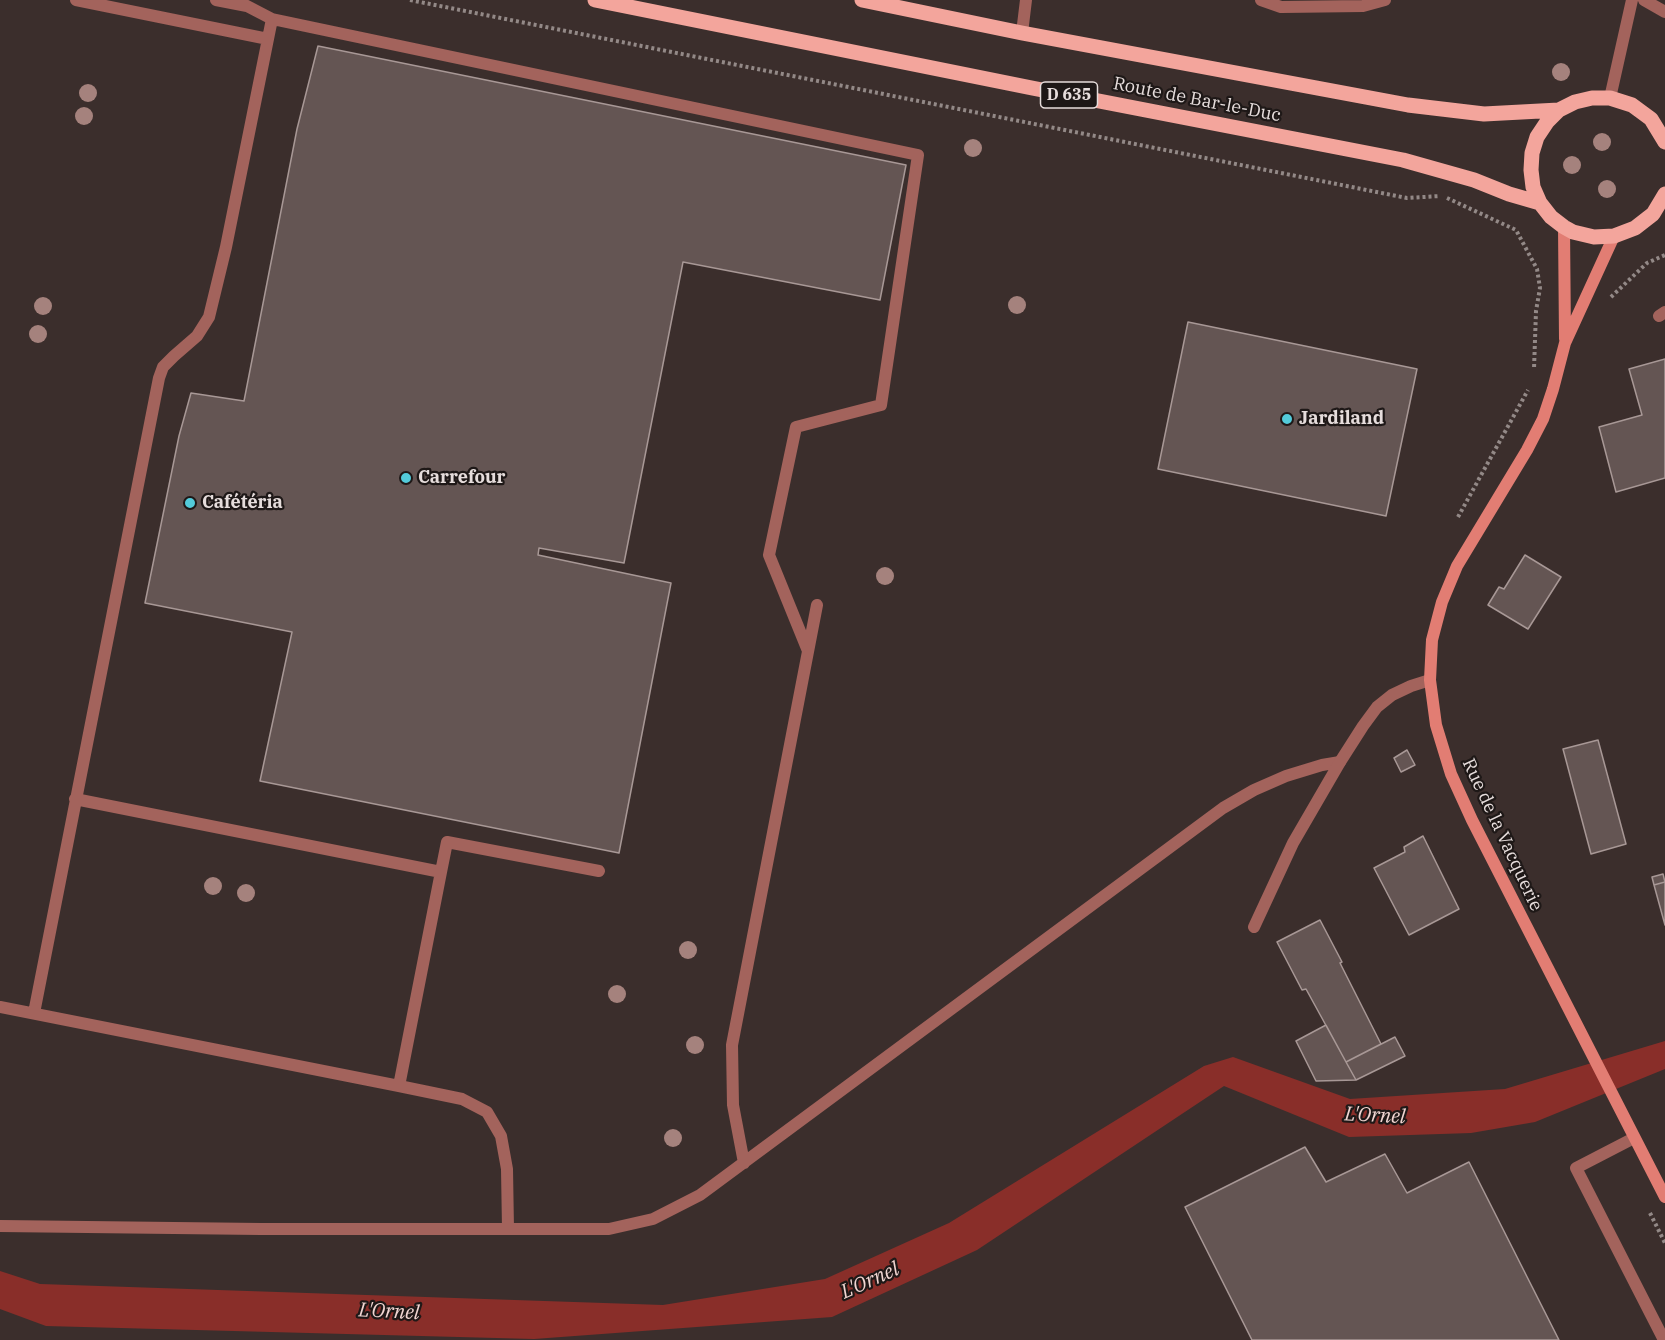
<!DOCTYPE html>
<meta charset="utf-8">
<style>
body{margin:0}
canvas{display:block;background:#3b2e2c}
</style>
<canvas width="1665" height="1340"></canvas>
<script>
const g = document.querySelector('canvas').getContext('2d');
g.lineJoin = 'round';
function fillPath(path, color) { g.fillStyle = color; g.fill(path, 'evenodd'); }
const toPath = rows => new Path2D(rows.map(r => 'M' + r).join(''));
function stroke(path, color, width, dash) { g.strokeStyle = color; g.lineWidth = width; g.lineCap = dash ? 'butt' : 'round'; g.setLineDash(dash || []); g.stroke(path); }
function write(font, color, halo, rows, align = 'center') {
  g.font = font + ' "IBM Plex Serif",serif'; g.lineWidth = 4.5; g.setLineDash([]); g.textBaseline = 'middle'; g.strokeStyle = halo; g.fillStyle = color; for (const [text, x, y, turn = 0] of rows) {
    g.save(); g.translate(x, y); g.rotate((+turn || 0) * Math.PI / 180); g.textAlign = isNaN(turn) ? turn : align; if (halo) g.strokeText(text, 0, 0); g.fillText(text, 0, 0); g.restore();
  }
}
fillPath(toPath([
 [1665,1041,1665,1069,1535,1122,1471,1133,1349,1137,1224,1086,977,1250,832,1317,534,1339,46,1326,0,1309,0,1271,40,1284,663,1305,825,1279,949,1223,1204,1066,1233,1057,1350,1099,1505,1089]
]), '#892e29');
const building = toPath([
 [318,46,906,165,880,300,683,262,624,563,539,548,538,555,671,583,619,853,260,781,292,632,145,603,179,436,191,393,244,401,297,129,318,46],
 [1188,322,1417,369,1386,516,1158,469,1188,322],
 [1665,359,1665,478,1616,492,1599,427,1642,415,1629,369,1665,359],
 [1525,555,1561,577,1528,629,1488,605,1499,587,1504,589,1525,555],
 [1598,740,1626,844,1591,854,1563,749,1598,740],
 [1407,750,1415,765,1401,772,1394,758,1407,750],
 [1423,836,1459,909,1409,935,1374,868,1405,852,1404,847,1423,836],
 [1663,874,1665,882,1654,885,1652,877,1663,874],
 [1665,882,1665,925,1654,885,1665,882],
 [1320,920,1342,962,1340,963,1381,1044,1346,1062,1306,989,1302,990,1277,942,1320,920],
 [1326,1025,1346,1062,1356,1080,1316,1081,1296,1041,1326,1025],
 [1395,1037,1405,1056,1356,1080,1346,1062,1395,1037],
 [1305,1147,1326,1182,1385,1154,1407,1193,1469,1162,1559,1340,1252,1340,1185,1207,1305,1147]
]);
fillPath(building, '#645553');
stroke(building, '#a89896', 1.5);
stroke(toPath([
 [410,0,1407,198,1440,196],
 [1447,198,1516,230,1537,269,1540,288,1536,311,1534,369],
 [1611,297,1647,263,1665,255],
 [1458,517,1528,390],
 [1650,1213,1665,1243]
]), '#938987', 4, [3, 3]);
stroke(toPath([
 [76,0,268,39],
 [216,0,247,6,272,19,918,155,881,405,796,427,769,555,808,651],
 [1261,0,1281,7,1363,6,1385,0],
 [1644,0,1665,12],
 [1022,33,1026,0],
 [1610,98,1632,0],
 [441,872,447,842,599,871],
 [0,1007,399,1086,441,872,75,799],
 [34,1013,159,378,163,367,174,356,197,336,209,317,226,247,272,19],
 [399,1086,462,1099,487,1112,501,1136,507,1169,508,1229],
 [1634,1138,1576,1168,1664,1340],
 [744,1163,733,1105,732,1045,817,605],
 [0,1226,261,1229,609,1229,653,1219,700,1195,1223,808,1254,790,1286,776,1322,765,1340,762]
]), '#a3635c', 12);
stroke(toPath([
 [1659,316,1665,312],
 [1254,927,1293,843,1340,762,1363,726,1377,707,1392,695,1411,686,1430,680]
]), '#a3635c', 12);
stroke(toPath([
 [1564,227,1565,339],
 [1614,236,1565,343,1553,389,1543,419,1527,450,1457,566,1442,602,1432,640,1430,680,1436,725,1451,774,1472,820,1665,1197]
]), '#e27d73', 12);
stroke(toPath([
 [595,0,1032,88,1403,160,1474,180,1509,194,1540,203],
 [862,0,1022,33,1408,105,1484,114,1559,110],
 [1665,142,1651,119,1632,105,1610,98,1592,98,1575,102,1559,110,1547,122,1537,137,1532,153,1531,170,1533,187,1540,203,1551,217,1564,227,1573,232,1594,237,1614,236,1635,228,1653,214,1665,194]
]), '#f3a59c', 15);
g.fillStyle = '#a5827d';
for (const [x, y] of [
 [1561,72],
 [88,93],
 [84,116],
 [1602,142],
 [973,148],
 [1572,165],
 [1607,189],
 [1017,305],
 [43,306],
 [38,334],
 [885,576],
 [213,886],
 [246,893],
 [688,950],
 [617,994],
 [695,1045],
 [673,1138]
]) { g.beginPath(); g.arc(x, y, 9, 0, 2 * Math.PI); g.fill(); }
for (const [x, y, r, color] of [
 [1287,419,6,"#53cbda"],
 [406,478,6,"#53cbda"],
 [190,503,6,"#53cbda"]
]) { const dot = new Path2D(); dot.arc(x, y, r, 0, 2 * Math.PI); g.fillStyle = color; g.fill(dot); stroke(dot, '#1e1817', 2); }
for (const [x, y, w] of [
 [1069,95,57]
]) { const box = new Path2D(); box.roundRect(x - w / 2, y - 13, w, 26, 4.5); g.fillStyle = '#1e1817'; g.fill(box); stroke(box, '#e6dddc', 1.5); }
write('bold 16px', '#e6dddc', null, [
 ["D 635",1069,95]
]);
write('18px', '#e6dddc', '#1e1817', [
 ["Route de Bar-le-Duc",1197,100,11],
 ["Rue de la Vacquerie",1502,835,65]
]);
write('bold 18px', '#e6dddc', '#1e1817', [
 ["Jardiland",1299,419],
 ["Carrefour",418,478],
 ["Cafétéria",202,503]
], 'left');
write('italic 20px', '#f1d6d2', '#1e1817', [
 ["L'Ornel",1375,1116,3],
 ["L'Ornel",870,1281,-24],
 ["L'Ornel",389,1312,3]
]);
</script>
